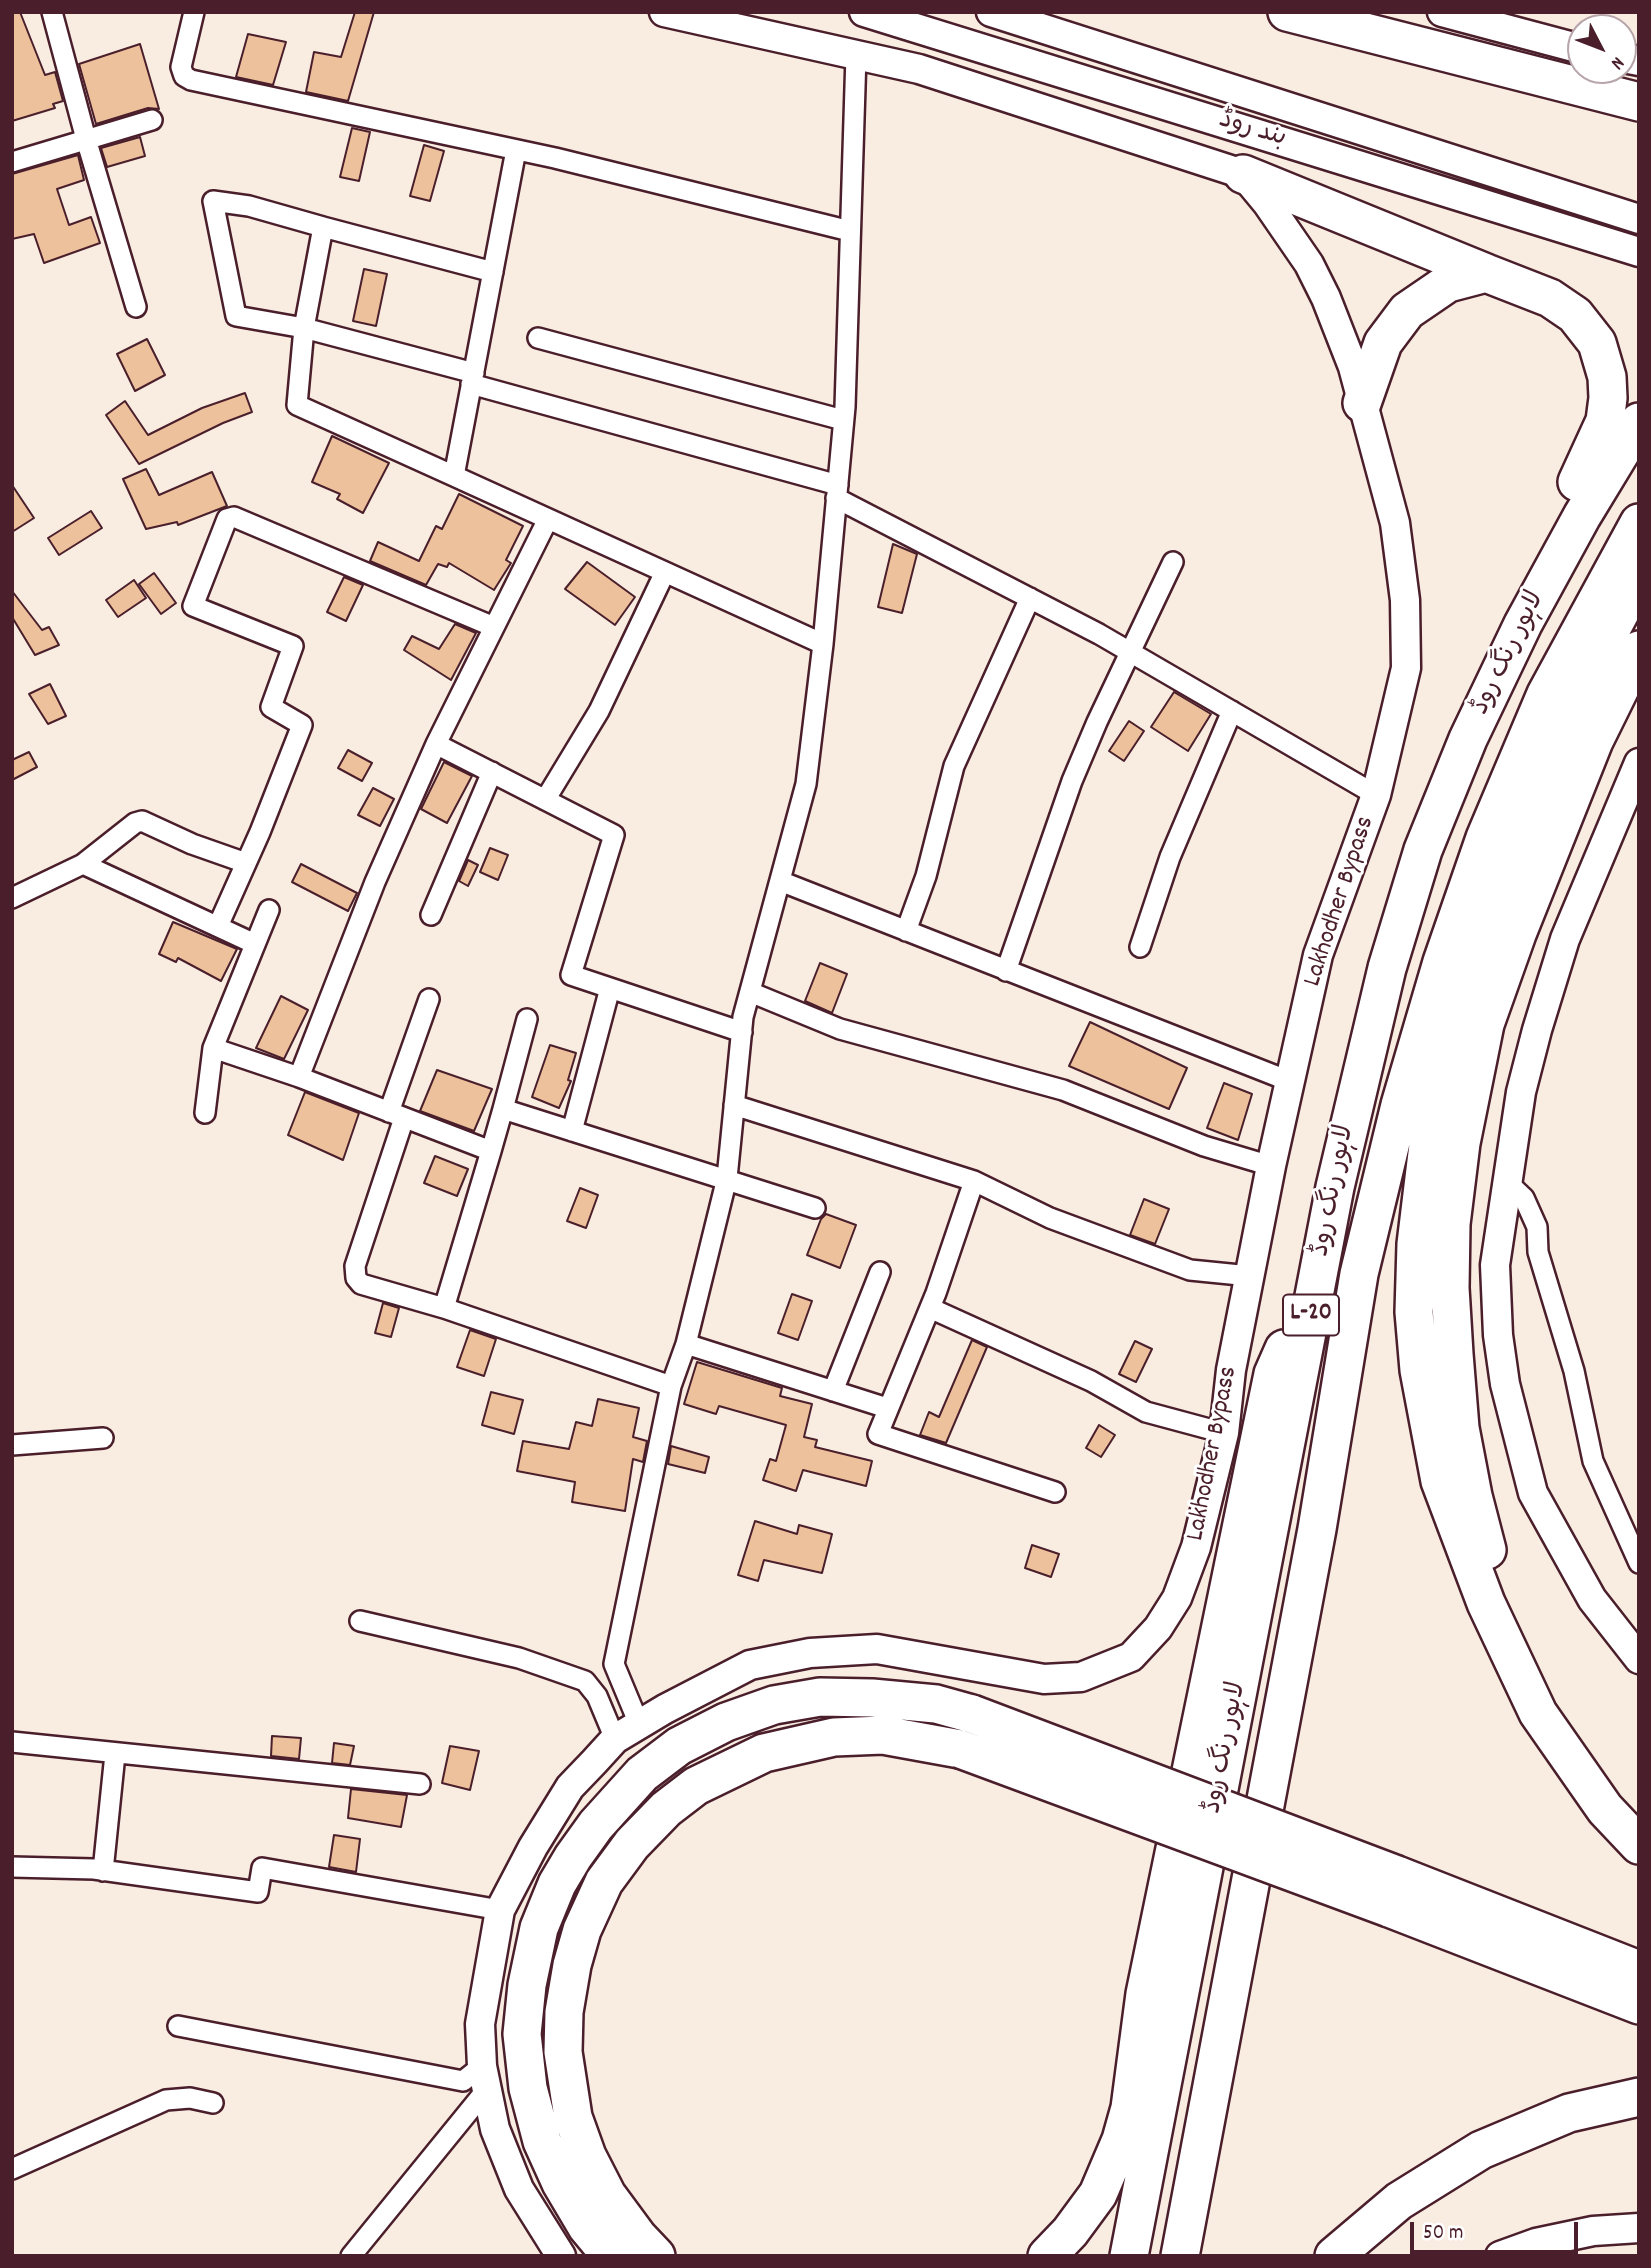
<!DOCTYPE html>
<meta charset="utf-8">
<style>
body{margin:0}
#map{position:relative;width:1651px;height:2268px;overflow:hidden;background:#f9ece1;font-family:Dekko,sans-serif}
canvas{display:block}
.frame{position:absolute;inset:0;border:14px solid #4a1f2b;pointer-events:none}
.north{position:absolute;left:1567px;top:14px;width:70px;height:70px;box-sizing:border-box;background:#fff;border:2px solid #b7a5aa;border-radius:50%;rotate:132deg;font-size:19px;font-weight:700;line-height:28px;text-align:center;color:#4a1f2b}
.north::after{content:'';display:block;margin:auto;width:24px;height:32px;background:#4a1f2b;clip-path:polygon(50% 0,100% 100%,50% 72%,0 100%)}
.scale{position:absolute;left:1410px;top:2222px;width:168px;height:32px;box-sizing:border-box;border:4px solid #4a1f2b;border-top:0;padding-left:9px;font-size:21px;line-height:24px;white-space:nowrap;color:#4a1f2b;-webkit-text-stroke:5px #fff;paint-order:stroke}
</style>
<div id="map">
<canvas width="1651" height="2268"></canvas>
<div class="frame"></div>
<div class="north">N</div>
<div class="scale">50 m</div>
</div>
<script>
const g = document.querySelector('canvas').getContext('2d');
g.lineJoin = 'round';
function fillPath(path, color) { g.fillStyle = color; g.fill(path, 'evenodd'); }
const toPath = rows => new Path2D(rows.map(r => 'M' + r).join(''));
function stroke(path, color, width, dash) { g.strokeStyle = color; g.lineWidth = width; g.lineCap = dash ? 'butt' : 'round'; g.setLineDash(dash || []); g.stroke(path); }
function write(font, color, halo, rows, align = 'center') {
  g.font = font + ' Dekko,"Playpen Sans Arabic",sans-serif'; g.lineWidth = 6; g.setLineDash([]); g.textBaseline = 'middle'; g.strokeStyle = halo; g.fillStyle = color; for (const [text, x, y, turn = 0] of rows) {
    g.save(); g.translate(x, y); g.rotate((+turn || 0) * Math.PI / 180); g.textAlign = isNaN(turn) ? turn : align; if (halo) g.strokeText(text, 0, 0); g.fillText(text, 0, 0); g.restore();
  }
}
const building = toPath([
 [12,12,20,12,45,75,55,72,63,101,53,104,55,108,12,121,12,12],
 [355,12,374,12,348,101,306,92,314,52,341,57,355,12],
 [248,34,286,42,273,85,236,77,248,34],
 [140,44,159,109,148,108,96,124,79,64,140,44],
 [352,128,370,132,359,181,340,177,352,128],
 [140,137,145,156,107,167,101,148,140,137],
 [424,145,444,151,430,201,410,196,424,145],
 [78,155,84,180,57,189,69,225,91,217,100,243,44,263,34,234,12,239,12,174,78,155],
 [364,269,387,274,376,326,353,321,364,269],
 [147,339,165,375,135,391,117,354,147,339],
 [245,393,252,412,223,423,139,464,106,415,125,401,148,435,202,408,245,393],
 [332,436,389,463,363,513,337,499,340,494,312,482,332,436],
 [146,469,159,495,212,472,227,506,178,525,177,522,146,529,123,479,146,469],
 [12,485,34,518,12,532,12,485],
 [459,494,523,526,506,560,511,563,494,590,449,563,447,567,438,564,426,585,370,561,378,542,419,561,436,526,442,529,459,494],
 [91,511,102,528,59,555,48,538,91,511],
 [893,544,917,554,902,613,878,607,893,544],
 [587,562,635,597,615,625,565,589,587,562],
 [154,573,176,603,161,614,139,584,154,573],
 [344,577,363,585,346,621,327,612,344,577],
 [134,580,146,598,118,617,106,600,134,580],
 [12,591,42,630,49,627,59,645,35,655,12,617,12,591],
 [455,624,476,633,451,680,404,650,412,636,439,649,455,624],
 [50,684,66,716,48,724,29,694,50,684],
 [1174,692,1211,714,1188,751,1151,727,1174,692],
 [1129,721,1144,731,1124,761,1109,751,1129,721],
 [348,750,372,763,362,781,338,768,348,750],
 [29,752,37,767,12,780,12,760,29,752],
 [444,762,472,776,447,823,421,809,444,762],
 [373,788,394,799,380,826,358,815,373,788],
 [490,848,508,855,498,880,480,872,490,848],
 [468,860,478,865,468,886,459,881,468,860],
 [301,864,357,893,348,911,292,882,301,864],
 [173,922,237,949,221,981,178,958,176,962,159,954,173,922],
 [820,963,847,974,832,1013,805,1001,820,963],
 [281,996,308,1010,284,1059,256,1048,281,996],
 [1090,1022,1187,1068,1169,1109,1069,1066,1090,1022],
 [550,1045,576,1053,568,1080,571,1081,559,1108,532,1097,550,1045],
 [437,1070,492,1089,474,1131,420,1111,437,1070],
 [1224,1083,1252,1094,1238,1140,1207,1128,1224,1083],
 [305,1092,359,1113,343,1160,288,1135,305,1092],
 [435,1156,468,1169,457,1196,424,1183,435,1156],
 [580,1188,598,1195,586,1228,567,1221,580,1188],
 [1144,1199,1169,1209,1155,1244,1130,1235,1144,1199],
 [826,1214,856,1225,840,1268,807,1255,821,1219,826,1214],
 [792,1294,812,1301,798,1340,778,1333,792,1294],
 [383,1303,399,1308,391,1337,375,1333,383,1303],
 [470,1330,496,1339,484,1376,457,1367,470,1330],
 [972,1340,987,1347,946,1443,920,1435,929,1412,939,1417,972,1340],
 [1135,1341,1152,1349,1136,1382,1119,1374,1135,1341],
 [697,1362,782,1388,780,1396,812,1404,804,1437,817,1440,815,1447,872,1461,866,1486,803,1470,796,1491,763,1480,770,1459,776,1461,786,1425,719,1406,716,1414,684,1404,697,1362],
 [491,1392,523,1400,514,1434,482,1425,491,1392],
 [598,1399,639,1408,633,1437,647,1441,643,1462,633,1459,625,1511,572,1502,575,1482,517,1471,523,1441,569,1449,576,1422,592,1426,598,1399],
 [1099,1425,1115,1435,1101,1457,1086,1448,1099,1425],
 [671,1446,709,1457,705,1473,668,1464,671,1446],
 [755,1521,797,1534,799,1525,832,1534,822,1573,764,1560,758,1581,738,1575,755,1521],
 [1032,1545,1059,1554,1051,1577,1025,1568,1032,1545],
 [272,1736,301,1738,299,1759,271,1756,272,1736],
 [334,1743,354,1746,350,1765,332,1763,334,1743],
 [450,1746,479,1751,470,1790,442,1783,450,1746],
 [351,1789,407,1795,401,1827,348,1818,351,1789],
 [334,1835,360,1839,356,1872,329,1867,334,1835]
]);
fillPath(building, '#ecc19c');
stroke(building, '#4a1f2b', 2);
const minor = toPath([
 [52,12,86,139,136,307],
 [194,12,181,67,184,76,191,80,555,158,850,231],
 [516,150,454,476,823,644],
 [12,162,152,120],
 [323,227,249,206,213,201,236,316,304,328,474,373],
 [538,338,843,420],
 [471,384,838,485],
 [454,476,297,405,304,328,323,227,493,272],
 [836,498,1099,634,1376,795],
 [548,519,436,744,614,835,571,975,742,1032],
 [436,744,375,882,299,1077,491,1151,503,1109,815,1208],
 [545,800,599,711,665,572],
 [83,864,135,823,142,821,192,844,246,863],
 [780,881,1289,1081],
 [12,898,83,864,255,944],
 [431,915,492,772],
 [218,926,260,832,302,725,271,707,293,646,193,606,227,519,234,517,494,627],
 [906,931,926,876,954,766,1030,598],
 [1140,947,1170,857,1232,711],
 [1006,971,1072,781,1097,722,1173,562],
 [750,992,840,1029,1063,1090,1204,1146,1271,1166],
 [213,1048,269,910],
 [734,1105,974,1181],
 [503,1109,527,1019],
 [389,1112,429,999],
 [205,1113,213,1048,299,1077],
 [404,1118,355,1266,356,1278,361,1284,444,1308,671,1386],
 [572,1131,610,988],
 [1505,1180,1524,1198,1537,1227,1538,1252,1574,1371,1593,1461,1639,1563],
 [444,1308,491,1151],
 [930,1308,1091,1381,1146,1412,1224,1433],
 [686,1344,887,1408],
 [833,1391,880,1272],
 [12,1445,103,1438],
 [1055,1492,878,1434,936,1293,974,1181,1050,1218,1190,1270,1250,1276],
 [360,1621,519,1658,585,1681,597,1696,615,1739],
 [639,1724,614,1664,671,1386,686,1344,727,1178,743,1017,806,784,823,644,845,407,856,55],
 [12,1742,420,1784],
 [12,1867,94,1869,258,1892,262,1868,500,1910],
 [103,1871,115,1754],
 [178,2026,463,2081,482,2066],
 [12,2169,166,2100,190,2098,213,2103],
 [351,2256,487,2089]
]);
const secondary = toPath([
 [864,12,1639,252],
 [991,12,1639,219],
 [1442,12,1581,49],
 [1623,58,1639,61],
 [1639,763,1565,939,1537,1030,1521,1092,1495,1265,1498,1335,1505,1384,1533,1493,1592,1599,1639,1659],
 [561,2256,519,2189,495,2129,482,2066,480,2024,500,1910,533,1847,570,1787,594,1762,615,1739,665,1709,750,1665,810,1653,877,1649,1044,1679,1081,1677,1131,1657,1158,1628,1177,1598,1196,1547,1224,1433,1231,1370,1271,1166,1318,955,1376,795,1406,668,1405,600,1395,523,1353,367,1326,298,1309,264,1267,203,1243,174,919,69,664,12],
 [1500,2256,1536,2243,1593,2231,1639,2228]
]);
const motorway = toPath([
 [1287,12,1639,102],
 [1243,174,1486,273],
 [1362,403,1383,343,1407,311,1448,283,1486,273,1550,298,1575,315,1597,343,1607,377,1608,398,1605,421,1577,482],
 [1639,577,1607,637,1534,797,1472,962,1440,1075,1429,1137,1416,1244,1414,1312,1419,1370,1440,1481,1486,1603,1538,1713,1605,1809,1639,1845],
 [1487,1550,1473,1496,1460,1428,1454,1354,1450,1288,1451,1224,1461,1143,1485,1024,1517,934,1594,741,1639,650],
 [1397,1875,1639,1970],
 [1389,1908,1639,2005],
 [611,2256,587,2227,561,2183,542,2141,528,2088,522,2034,527,1985,539,1928,557,1884,573,1857,596,1825,642,1774,679,1746,726,1722,774,1705,820,1697,872,1698,936,1704,972,1714],
 [656,2256,638,2237,607,2195,587,2156,573,2117,563,2052,564,2012,572,1965,582,1930,604,1882,632,1844,666,1809,696,1786,764,1753,834,1737,883,1735,960,1749],
 [1047,2256,1070,2232,1098,2194,1121,2140,1130,2108,1145,1994,1273,1374,1284,1349],
 [1129,2256,1335,1187,1387,968,1423,850,1468,739,1523,624,1582,516,1639,422],
 [1180,2256,1317,1529,1359,1274,1400,1105,1442,962,1485,838,1546,694,1639,523],
 [1334,2256,1399,2201,1481,2150,1569,2113,1639,2097]
]);
stroke(minor, '#4a1f2b', 24);
stroke(secondary, '#4a1f2b', 33);
stroke(motorway, '#4a1f2b', 42);
stroke(minor, '#fff', 19);
stroke(secondary, '#fff', 28);
stroke(motorway, '#fff', 37);
const motorwayBridge = toPath([
 [972,1714,1397,1875],
 [960,1749,1389,1908]
]);
stroke(motorwayBridge, '#4a1f2b', 42, []);
stroke(motorwayBridge, '#fff', 37);
for (const [x, y, w] of [
 [1311,1315,56]
]) { const box = new Path2D(); box.roundRect(x - w / 2, y - 20.5, w, 41, 5); g.fillStyle = '#fff'; g.fill(box); stroke(box, '#4a1f2b', 2); }
write('bold 24px', '#4a1f2b', null, [
 ["L-20",1311,1315]
]);
write('26px', '#4a1f2b', '#fff', [
 ["بند روڈ",1252,131,17],
 ["لاہور رنگ روڈ",1510,654,-64],
 ["Lakhodher Bypass",1341,902,-72],
 ["لاہور رنگ روڈ",1335,1191,-79],
 ["Lakhodher Bypass",1214,1454,-79],
 ["لاہور رنگ روڈ",1227,1748,-79]
]);
</script>
